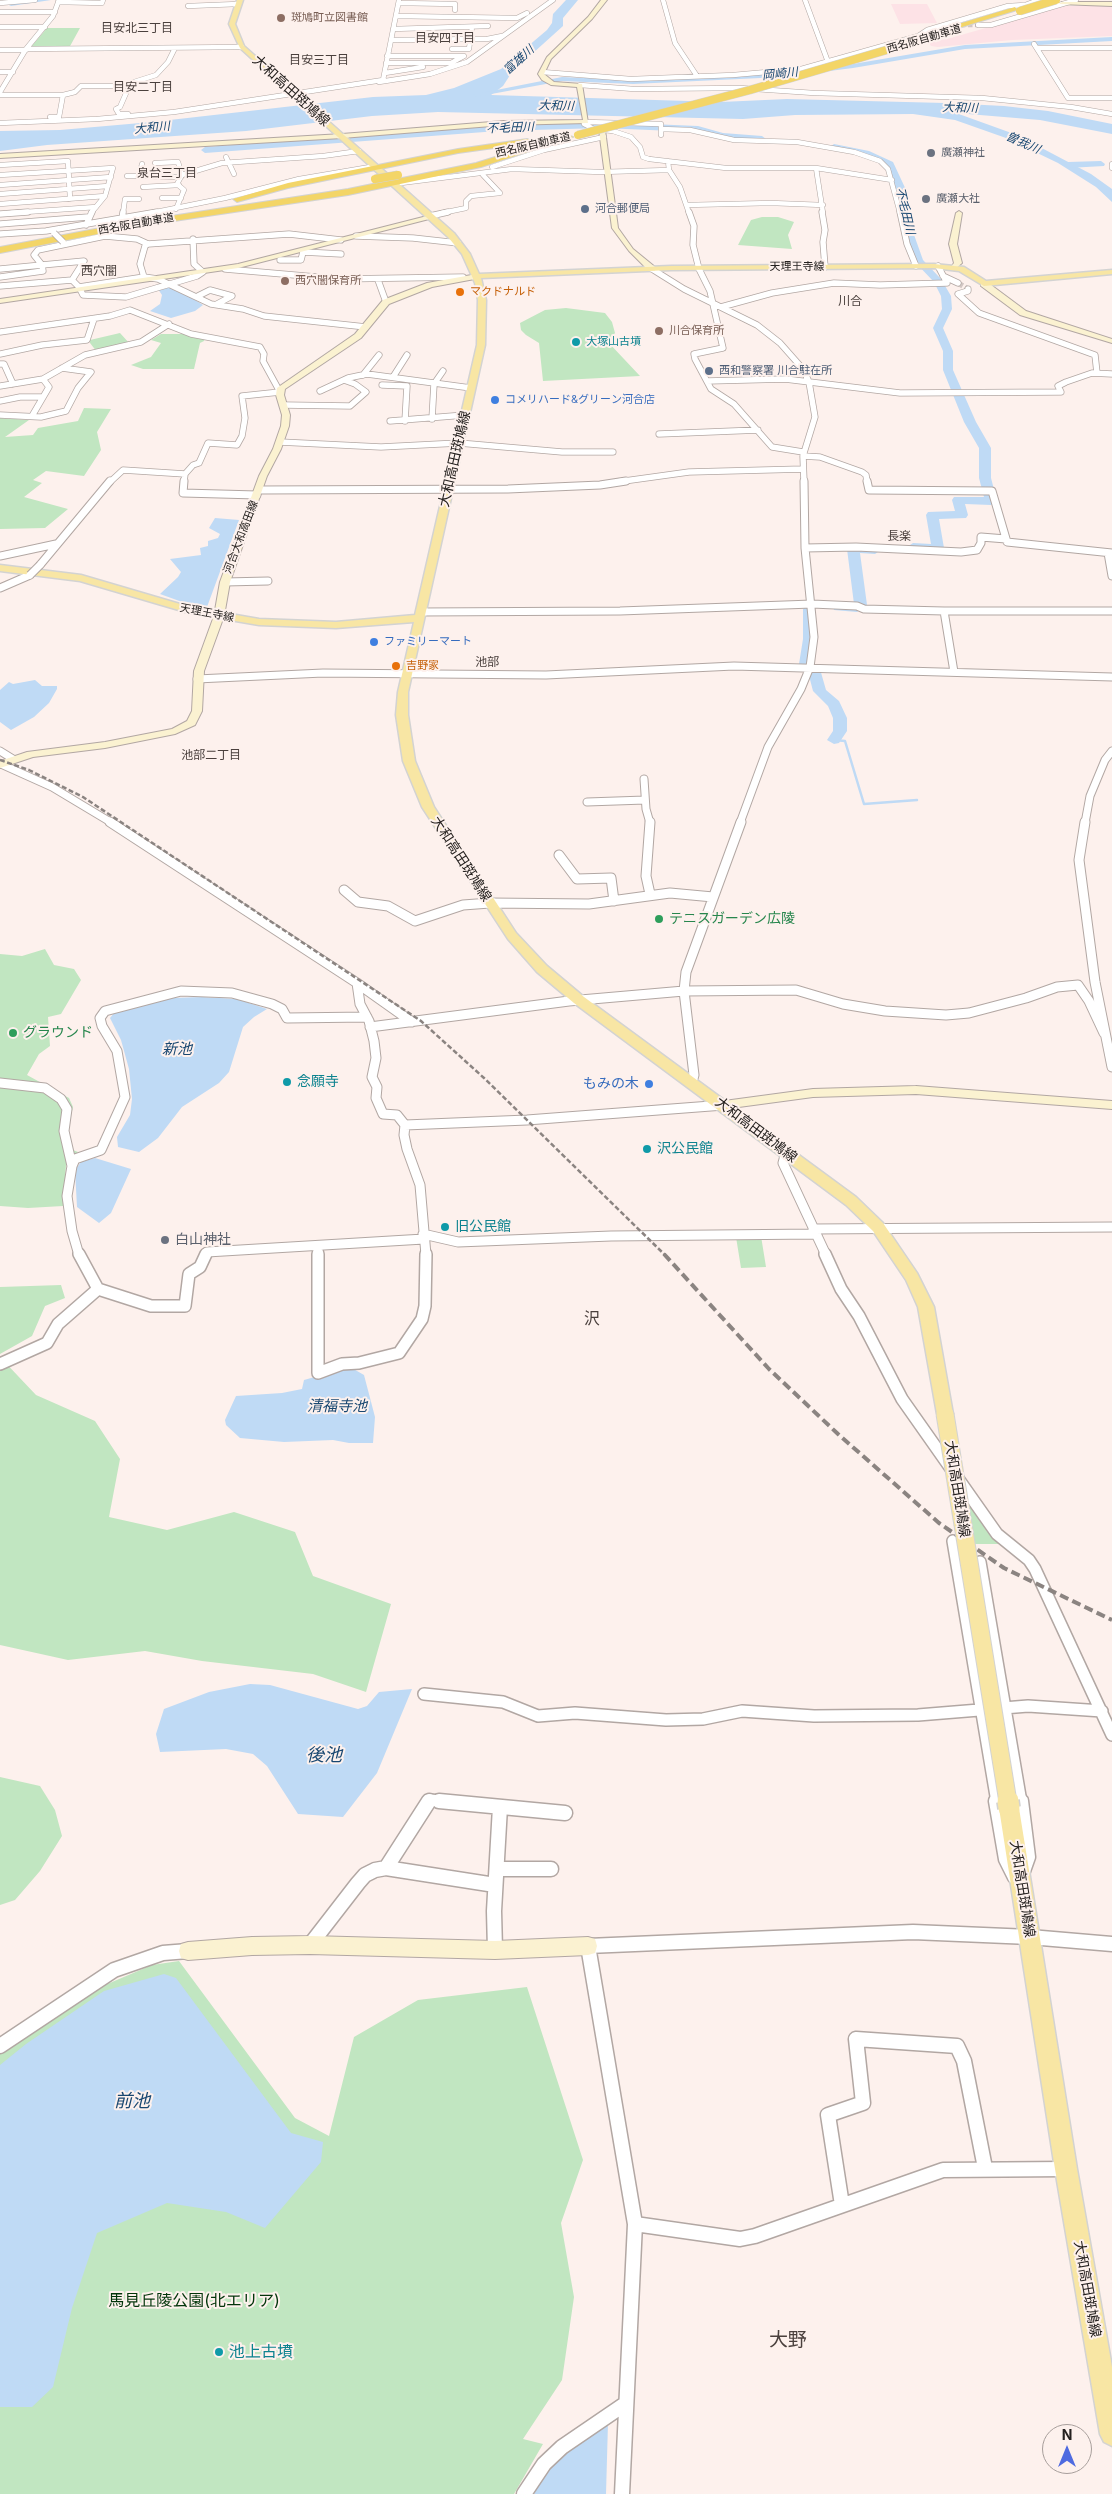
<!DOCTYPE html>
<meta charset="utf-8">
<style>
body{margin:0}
#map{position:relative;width:1112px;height:2494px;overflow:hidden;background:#fdf1ed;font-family:Inter,sans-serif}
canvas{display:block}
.north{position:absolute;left:1042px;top:2424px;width:50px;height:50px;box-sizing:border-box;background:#fdf1ed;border:1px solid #a79e9b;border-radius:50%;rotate:0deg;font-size:14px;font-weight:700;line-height:20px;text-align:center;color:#25211f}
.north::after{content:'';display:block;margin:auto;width:18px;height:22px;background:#4f6be0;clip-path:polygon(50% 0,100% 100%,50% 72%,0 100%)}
</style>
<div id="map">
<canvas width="1112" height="2494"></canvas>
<div class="north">N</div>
</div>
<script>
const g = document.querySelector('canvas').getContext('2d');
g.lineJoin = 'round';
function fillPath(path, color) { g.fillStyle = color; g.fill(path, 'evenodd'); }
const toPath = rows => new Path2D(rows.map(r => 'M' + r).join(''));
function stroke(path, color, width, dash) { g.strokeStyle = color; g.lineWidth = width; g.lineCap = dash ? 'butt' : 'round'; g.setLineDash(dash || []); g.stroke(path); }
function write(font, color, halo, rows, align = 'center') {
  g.font = font + ' Inter,"Noto Sans JP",sans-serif'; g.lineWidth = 4; g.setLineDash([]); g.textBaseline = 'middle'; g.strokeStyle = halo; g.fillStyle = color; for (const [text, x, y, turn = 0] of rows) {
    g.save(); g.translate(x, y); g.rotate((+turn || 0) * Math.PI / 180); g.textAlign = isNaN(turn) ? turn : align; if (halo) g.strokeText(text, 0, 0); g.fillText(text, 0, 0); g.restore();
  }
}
fillPath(toPath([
 [891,4,927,4,937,23,900,24],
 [1063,6,1112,6,1112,36,1012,40,938,47,931,46,928,42,947,39]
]), '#fde2e6');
fillPath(toPath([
 [47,28,80,28,69,48,31,47],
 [762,217,778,217,794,222,788,235,792,249,738,245,751,220],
 [566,308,605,313,612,322,615,333,608,342,640,376,543,381,539,343,526,335,521,330,520,323,545,310],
 [120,333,130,344,97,352,90,343,90,340],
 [161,334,187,334,205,338,204,341,200,343,194,369,143,369,131,365,151,357,161,343,151,340],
 [84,408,111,409,97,432,101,450,84,476,46,471,33,480,42,483,24,497,68,509,45,528,0,529,0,418,29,420,5,437,33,435,38,428,78,421],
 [45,949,54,965,74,969,81,980,61,1014,48,1017,50,1046,39,1054,27,1075,69,1098,73,1107,68,1127,73,1150,78,1152,66,1165,63,1206,28,1208,0,1206,0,954,22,956],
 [761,1236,766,1267,741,1268,736,1237],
 [61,1285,65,1298,45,1306,32,1336,0,1354,0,1287],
 [0,1357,36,1395,95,1421,120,1459,109,1517,167,1530,234,1512,295,1532,313,1576,391,1604,366,1692,313,1674,202,1661,145,1651,68,1660,0,1645],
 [964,1499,1000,1544,971,1544],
 [0,1777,40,1786,55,1810,62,1836,40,1871,15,1900,0,1905],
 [179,1961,295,2118,329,2136,354,2037,418,2000,527,1987,583,2160,561,2223,574,2297,562,2380,523,2439,543,2444,514,2494,0,2494,0,2053,98,1988,152,1965]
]), '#c1e6c1');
fillPath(toPath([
 [566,0,578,0,563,18,563,26,512,72,503,86,491,95,721,102,787,99,945,103,1004,106,1048,111,1112,124,1112,134,1040,120,956,113,1017,135,1091,174,1112,189,1112,202,1096,187,1058,163,1006,138,955,120,913,114,795,115,743,119,438,112,372,116,246,131,47,145,0,151,0,131,60,130,152,122,373,97,426,95,454,88,501,69,547,30,552,23,553,14],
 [167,287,184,293,203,305,195,311,171,318,150,311,160,304,162,295,158,289],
 [215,518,239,520,207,607,185,603,160,594,178,577,181,572,170,559,201,555,200,548,208,546,208,541,218,538,220,534,209,528],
 [35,680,42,686,57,686,57,689,49,703,34,717,11,730,0,722,0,690,9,682,13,684],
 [202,997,237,999,267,1009,254,1017,243,1027,229,1072,219,1083,182,1107,158,1138,139,1152,118,1147,117,1137,130,1115,132,1099,129,1069,121,1040,110,1018,114,1013,171,998],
 [95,1158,131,1169,111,1213,99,1223,77,1207,75,1170,81,1162],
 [350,1367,364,1375,375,1417,373,1443,349,1443,333,1440,284,1442,240,1438,226,1425,225,1420,236,1396,282,1393,302,1389,304,1380],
 [250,1684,270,1685,358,1709,367,1706,379,1692,412,1689,377,1773,343,1817,298,1814,267,1766,253,1754,226,1749,160,1752,156,1734,164,1709,209,1692],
 [164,1974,176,1978,291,2133,323,2142,321,2162,265,2228,226,2212,167,2203,97,2233,72,2308,53,2387,32,2407,0,2407,0,2065,26,2044,104,1991],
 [608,2423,606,2494,534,2494,557,2455]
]), '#bfdaf5');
stroke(toPath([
 [834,740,845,741,864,804,917,800]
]), '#bfdaf5', 2.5);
fillPath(toPath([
 [27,0,51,0,11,6,7,4,27,0],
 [1112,37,1112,41,965,49,853,68,782,77,633,84,562,81,475,97,471,95,562,77,633,80,782,73,853,64,965,45,1112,37],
 [602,122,698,126,723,133,762,136,766,139,762,142,722,139,697,132,602,128,498,131,205,153,201,150,205,147,498,125,602,122],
 [834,144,869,151,893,162,907,192,914,223,913,232,923,260,941,279,951,296,952,309,943,328,953,351,953,370,976,422,991,448,991,478,997,501,991,505,965,504,968,515,966,518,939,519,944,548,942,551,913,551,907,547,913,543,931,544,926,515,928,512,955,511,952,500,954,497,984,497,979,478,979,448,964,422,943,370,943,351,933,328,942,309,941,296,934,282,914,261,903,232,904,223,897,192,886,166,864,155,831,149,830,147,834,144],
 [1101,161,1105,164,1104,166,1068,168,1064,165,1068,162,1101,161],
 [853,545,875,546,881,550,875,554,860,553,867,605,857,612,834,610,833,607,834,604,854,604,847,549,853,545],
 [809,605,815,609,817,639,812,665,820,669,826,690,839,701,847,718,847,731,839,743,834,744,827,740,833,731,833,718,828,706,813,691,807,668,799,664,803,639,803,609,809,605]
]), '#bfdaf5');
stroke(toPath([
 [954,25,978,25]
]), '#d2c7c4', 4.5, [4.5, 2.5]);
stroke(toPath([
 [958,283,968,289]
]), '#d2c7c4', 5.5, [5.5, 2.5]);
const streetFar5 = toPath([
 [663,0,675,43,697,76],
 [805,0,828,62],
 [58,2,102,3,103,0],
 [0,3,35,0],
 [399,3,455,4,455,10],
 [188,6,238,4],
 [0,12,55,12],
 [396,16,517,18,527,13],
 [978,25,991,25,1076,0],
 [0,27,45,27],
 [393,29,488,26],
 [391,40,487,39,502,36],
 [1034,44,1068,98,1112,98],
 [1037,48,1112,48],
 [26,49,242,47],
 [452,49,469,49,472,27],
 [0,50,26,50],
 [386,63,451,63,464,56,387,56],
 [0,72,13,72],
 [542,72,631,79,733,75,801,69,918,36,927,30,1008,6,1025,5,1039,0],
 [385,73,423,67],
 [379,82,430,74,467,62,553,0],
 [580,85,634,89,740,88,814,93,982,98,1071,107,1112,114],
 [0,92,26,49,53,16,59,0],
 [0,95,63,95,75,92,81,86,130,86],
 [128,114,119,114,116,109,120,107,127,91,134,82,156,75,168,62,175,48],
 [50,117,59,117,63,95],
 [0,123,97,119,174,112,383,80,399,0],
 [661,129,690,130,734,140,797,142,854,152,880,161,888,169,900,213],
 [661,135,661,124,586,122,584,124,594,129,613,131,631,137,640,147,643,157,649,159,726,168,816,168,892,180],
 [226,157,234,174],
 [668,161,669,170,680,187,689,213],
 [155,163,178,162,182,175,177,184,184,190,176,209],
 [142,164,139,176,181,177],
 [1112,164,1112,168],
 [0,165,68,161,70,199],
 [492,167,544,150,604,137],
 [816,168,823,213],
 [0,175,113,168,105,196,91,213],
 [182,175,222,163,323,156,359,151],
 [127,176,139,176],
 [401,183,512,169,601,172,669,170],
 [0,185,111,177],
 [143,187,179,185],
 [0,194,108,186],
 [162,198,181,198],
 [0,204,105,196],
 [687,205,771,203,823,205],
 [11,213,96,207],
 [123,213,125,199,139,199],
 [151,213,225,198,299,179,370,167],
 [442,213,466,208,466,201,471,196,500,193,483,175]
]);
const streetFar4 = toPath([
 [689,212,694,226,693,245,699,269,710,291,723,348,694,354,695,359,711,389,734,404,772,447,803,452],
 [822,212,825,230,823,242,825,267],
 [900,212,907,244,916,266],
 [0,214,28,212],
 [430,216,448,212],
 [122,219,123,212],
 [0,224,88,217],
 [86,225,92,212],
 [0,234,46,231,157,212],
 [356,236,413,238,458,243],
 [280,260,301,260,303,252,341,254],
 [0,269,42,265,43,271,0,277],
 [225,269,340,279,463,277],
 [652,269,684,289,757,325,780,343,803,369,809,382,815,417,803,456,804,482],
 [943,276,958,283],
 [144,277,140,264,145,246,148,244],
 [72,280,84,261,42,265,34,255,38,250,105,236,137,239,148,244,289,234,341,240],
 [378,280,386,302],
 [0,286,72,280,79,287,144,277,158,279,211,304,243,309,264,316,366,327],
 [79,287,83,295,126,297,197,276,203,272,194,264,193,239],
 [968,289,968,291,958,294,979,313,1095,355,1097,373],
 [198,296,210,290,232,296,217,304],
 [721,307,772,293,834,283,880,285,947,283,938,266],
 [0,332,110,316,130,310,191,334,260,347,264,354,263,361,280,392],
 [0,354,42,345,87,340,94,319],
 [0,364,4,364,13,384],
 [363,375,379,355],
 [393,377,407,355],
 [707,381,785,379,900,393,1061,392,1058,386,1066,382,1092,373,1112,374],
 [382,385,407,386,405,421],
 [0,386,43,379,85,355,141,342,169,324],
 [320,391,348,378,367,374,471,388],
 [0,401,20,397,42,397],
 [283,405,350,406,366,392,355,384,344,380],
 [0,415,41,417,66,411,78,388,91,372,62,368],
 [32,416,49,387,43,379],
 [432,419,434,384,443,371],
 [390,421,465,415],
 [659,434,758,430],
 [280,442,381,447,459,443,562,452,613,452],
 [803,456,820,457,862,472,866,475,867,482],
 [110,482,123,470,185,474],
 [184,482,185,474,193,465,199,463,208,443,237,445,242,436,245,418,242,396,280,392],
 [617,482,689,472,803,469]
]);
const streetFar3 = toPath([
 [184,481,183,493,257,495],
 [867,481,869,490,992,491,1007,542,1112,553],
 [259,490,508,489,600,485,626,481],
 [805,548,856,547,961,552,977,550,981,543,981,537,1006,539],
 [1108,553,1112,576],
 [0,556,56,544],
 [40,565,110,481],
 [225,582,268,581],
 [0,588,30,575],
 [944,611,954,672],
 [420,612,620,611,812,604,857,606,864,609,944,611,1112,611],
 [197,679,323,673,546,675,734,666,1112,677],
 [0,751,13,759],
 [1,764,52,787,112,823],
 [644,779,646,809,650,823],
 [587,802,645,800],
 [740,823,768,747,801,689,810,667,814,637,805,548,804,481],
 [1085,823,1090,796,1105,760,1112,751]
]);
const streetFar2 = toPath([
 [110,822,357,983,360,1004,369,1021,374,1041,376,1058,372,1077,377,1087,376,1098,383,1114,397,1115,405,1125,404,1135,407,1149,420,1185,426,1255],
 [650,822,646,876,650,894],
 [1085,822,1079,860,1095,982,1112,1067],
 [559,855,577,879,611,878,614,901],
 [344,890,358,902,388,906,415,921,463,905,490,903,589,904,670,893,713,897],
 [357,983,412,1022],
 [370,1027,569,1001,684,991,796,990,843,1004,885,1011,946,1015,969,1013,1026,998,1057,987,1078,985,1089,1001,1104,1033],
 [692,1082,694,1075,684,991,686,972,741,822],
 [0,1083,45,1088,61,1099,67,1109,64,1131,72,1166],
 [405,1125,527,1120,724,1105],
 [786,1152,783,1163,826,1255],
 [813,1229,1112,1227],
 [423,1234,458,1242,611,1236,816,1234],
 [318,1246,318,1255],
 [79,1255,72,1231,67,1196,72,1166,75,1159,101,1150,125,1097,117,1051,102,1026,100,1018,105,1011,181,991,232,993,272,1004,282,1009,287,1018,367,1017],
 [205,1255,207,1252,424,1239]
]);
const streetFar1 = toPath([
 [79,1254,98,1289,151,1306,185,1306,189,1274,200,1267,206,1254],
 [318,1254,318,1373,342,1364,359,1363,399,1353,422,1319,425,1306,426,1254],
 [825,1254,841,1289,859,1316,902,1399,997,1534,1029,1560,1035,1569,1112,1735],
 [0,1364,47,1343,58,1324,98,1289],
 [953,1541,997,1802],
 [980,1562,1021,1802],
 [424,1694,503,1702,538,1716,575,1713,666,1720,703,1719,742,1711,814,1716,918,1715,1028,1706,1102,1711],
 [429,1802,430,1800,452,1802]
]);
const street = toPath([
 [439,1801,565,1813],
 [996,1801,1006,1859,1015,1877],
 [1021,1801,1028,1857,1023,1871],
 [386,1868,429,1801],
 [497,1869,551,1869],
 [310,1945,358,1883,365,1875,375,1870,386,1868,495,1885],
 [495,1950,494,1911,500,1807],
 [0,2046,114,1970,163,1953,188,1951],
 [842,2205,828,2115,863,2103,856,2039,957,2046,964,2061,985,2168],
 [635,2224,740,2239,755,2236,943,2170,1066,2169],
 [524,2494,544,2464,562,2447,625,2404],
 [622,2494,635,2224,588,1946,913,1932,1030,1937,1112,1944]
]);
const secondary = toPath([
 [601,0,607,0,592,19,551,59,544,74,554,82,582,84,588,123,504,125,342,138,0,158,0,154,342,134,504,121,583,120,577,87,551,85,542,80,538,74,547,57,588,17,601,0],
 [1112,2,1112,6,1059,4,1062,2,1112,2],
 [602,128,605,130,618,228,633,249,655,267,655,271,649,271,629,251,612,228,599,130,602,128],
 [959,211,962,213,957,244,962,263,955,269,951,267,954,263,949,244,956,213,959,211],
 [431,215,433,218,238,268,0,303,0,299,238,264,431,215],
 [477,274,480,274,480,278,432,287,389,304,361,338,285,389,284,395,290,415,289,426,281,449,267,476,230,582,224,616,204,671,202,711,195,725,175,734,105,748,33,757,0,768,0,761,27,752,105,742,172,729,187,721,192,711,194,671,214,616,220,582,259,476,273,449,281,426,282,415,276,395,277,388,355,334,383,300,427,283,477,274],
 [981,282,987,282,1026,311,1112,339,1112,343,1020,315,981,286,981,282],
 [916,1086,1112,1101,1112,1109,916,1094,813,1097,724,1109,718,1105,724,1101,813,1089,916,1086],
 [310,1936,495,1941,588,1937,595,1939,597,1946,595,1953,588,1955,495,1959,310,1954,252,1955,188,1960,181,1958,179,1951,181,1944,188,1942,252,1937,310,1936]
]);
const primary = toPath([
 [237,0,243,0,235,24,244,46,454,233,470,254,479,274,671,266,934,264,964,267,986,281,1112,270,1112,274,984,286,959,271,934,268,671,270,481,278,486,300,485,345,408,692,408,715,415,761,434,807,516,933,547,966,584,997,856,1197,883,1223,917,1273,934,1307,953,1414,951,1419,945,1421,939,1419,937,1414,918,1307,906,1280,873,1231,846,1205,574,1003,537,972,508,939,422,807,403,761,396,715,398,692,414,622,336,628,259,625,189,613,80,581,0,571,0,565,81,575,190,607,259,619,336,622,415,615,477,345,478,300,475,283,462,254,448,237,240,48,229,24,237,0],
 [1009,1799,1016,1802,1019,1808,1077,2169,1112,2367,1112,2446,1104,2442,1100,2434,1055,2169,999,1808,1002,1802,1009,1799]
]);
const highway = toPath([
 [1015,7,1017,10,939,34,932,32,1015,7],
 [566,135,573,137,481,167,348,195,134,227,0,253,0,247,132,222,348,189,476,163,566,135],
 [527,139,531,141,530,143,458,153,288,188,237,202,233,199,288,183,458,149,527,139]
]);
stroke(streetFar5, '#b2a7a3', 5.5);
stroke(streetFar4, '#b2a7a3', 7);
stroke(streetFar3, '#b2a7a3', 9);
stroke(streetFar2, '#b2a7a3', 11);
stroke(streetFar1, '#b2a7a3', 14);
stroke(street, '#b2a7a3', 17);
stroke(secondary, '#b2a7a3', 2);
stroke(primary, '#d3d3d2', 3);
stroke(highway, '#d3d3d2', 2);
stroke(streetFar5, '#fff', 4.5);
stroke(streetFar4, '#fff', 5.5);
stroke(streetFar3, '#fff', 7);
stroke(streetFar2, '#fff', 9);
stroke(streetFar1, '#fff', 11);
stroke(street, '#fff', 14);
fillPath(secondary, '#fbf2d1');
fillPath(primary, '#f8e6a4');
fillPath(highway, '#f3d567');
stroke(toPath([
 [0,760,29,770,83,797,421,1021,484,1078,665,1255]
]), '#8b8481', 2.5, [5, 2.5]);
stroke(toPath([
 [664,1254,769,1369,838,1434,939,1523,1004,1568,1112,1620]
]), '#8b8481', 4, [9, 4.5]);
const streetBridgeFar1 = toPath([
 [54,233,63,242]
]);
const streetBridge = toPath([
 [30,575,40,565]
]);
const primaryBridgeFar1 = toPath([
 [945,1414,1008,1802]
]);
const primaryBridge = toPath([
 [1008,1801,1009,1808]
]);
const highwayBridge = toPath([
 [1020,11,1056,0],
 [578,135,750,90,941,34],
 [375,179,398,175]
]);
stroke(streetBridgeFar1, '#b2a7a3', 7, []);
stroke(streetBridge, '#b2a7a3', 9, []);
stroke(primaryBridgeFar1, '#d3d3d2', 19, []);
stroke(primaryBridge, '#d3d3d2', 24, []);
stroke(highwayBridge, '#d3d3d2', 9, []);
stroke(streetBridgeFar1, '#fff', 5.5);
stroke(streetBridge, '#fff', 7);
stroke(primaryBridgeFar1, '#f8e6a4', 17);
stroke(primaryBridge, '#f8e6a4', 21);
stroke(highwayBridge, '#f3d567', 8);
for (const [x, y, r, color] of [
 [281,18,5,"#8d6e63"],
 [931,153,5,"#6b7280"],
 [926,199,5,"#6b7280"],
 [585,209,5,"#5c6f8a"],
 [285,281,5,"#8d6e63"],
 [460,292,5,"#e8710a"],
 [659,331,5,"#8d6e63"],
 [576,342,5,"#0f9aa8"],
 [709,371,5,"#5c6f8a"],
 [495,400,5,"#3f7fe0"],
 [374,642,5,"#3f7fe0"],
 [396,666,5,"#e8710a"],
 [659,919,5,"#2e9e5b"],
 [13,1033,5,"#2e9e5b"],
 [287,1082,5,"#0f9aa8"],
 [649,1084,5,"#3f7fe0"],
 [647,1149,5,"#0f9aa8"],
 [445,1227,5,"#0f9aa8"],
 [165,1240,5,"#6b7280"],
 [219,2352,5,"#0f9aa8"]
]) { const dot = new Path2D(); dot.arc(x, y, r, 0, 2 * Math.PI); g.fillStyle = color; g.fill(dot); stroke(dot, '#fdf1ed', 2); }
write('11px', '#785e54', '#fdf1ed', [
 ["斑鳩町立図書館",291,18],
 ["西穴闇保育所",295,281],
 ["川合保育所",669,331]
], 'left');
write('11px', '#25211f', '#fdf1ed', [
 ["西名阪自動車道",924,39,-16],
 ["西名阪自動車道",533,145,-13],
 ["西名阪自動車道",136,224,-10],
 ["天理王寺線",797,267],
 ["河合大和高田線",241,537,-69],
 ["天理王寺線",207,613,11]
]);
write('11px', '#5b616d', '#fdf1ed', [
 ["廣瀬神社",941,153],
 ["廣瀬大社",936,199]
], 'left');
write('11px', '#4e5e75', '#fdf1ed', [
 ["河合郵便局",595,209],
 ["西和警察署 川合駐在所",719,371]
], 'left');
write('11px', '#c56008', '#fdf1ed', [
 ["マクドナルド",470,292],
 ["吉野家",406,666]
], 'left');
write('11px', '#0d838f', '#fdf1ed', [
 ["大塚山古墳",586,342]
], 'left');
write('11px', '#366cbe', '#fdf1ed', [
 ["コメリハード&グリーン河合店",505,400],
 ["ファミリーマート",384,642]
], 'left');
write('12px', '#4a403d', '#fdf1ed', [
 ["目安北三丁目",137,28],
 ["目安四丁目",445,38],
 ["目安三丁目",319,60],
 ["目安二丁目",143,87],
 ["泉台三丁目",167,173],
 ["西穴闇",99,271],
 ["川合",850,301],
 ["長楽",899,536],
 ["池部",487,662],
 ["池部二丁目",211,755]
]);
write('italic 12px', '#184771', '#fdf1ed', [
 ["富雄川",519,60,-42],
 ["岡崎川",780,74,-6],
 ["大和川",556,106,2],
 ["大和川",960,108,2],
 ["大和川",152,128,-5],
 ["不毛田川",510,128,-2],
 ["曽我川",1023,143,24],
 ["不毛田川",905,211,77]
]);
write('14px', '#25211f', '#fdf1ed', [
 ["大和高田斑鳩線",291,91,42],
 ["大和高田斑鳩線",455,459,-77],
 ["大和高田斑鳩線",461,859,57],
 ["大和高田斑鳩線",756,1130,37],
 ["大和高田斑鳩線",957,1489,81],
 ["大和高田斑鳩線",1022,1889,81],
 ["大和高田斑鳩線",1087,2289,80]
]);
write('14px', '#27864d', '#fdf1ed', [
 ["テニスガーデン広陵",669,919],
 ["グラウンド",23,1033]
], 'left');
write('14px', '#0d838f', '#fdf1ed', [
 ["念願寺",297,1082],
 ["沢公民館",657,1149],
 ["旧公民館",455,1227]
], 'left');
write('14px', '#366cbe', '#fdf1ed', [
 ["もみの木",639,1084]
], 'right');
write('14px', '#5b616d', '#fdf1ed', [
 ["白山神社",175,1240]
], 'left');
write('italic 15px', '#184771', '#fdf1ed', [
 ["新池",177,1049],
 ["清福寺池",337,1406]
]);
write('16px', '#4a403d', '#fdf1ed', [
 ["沢",592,1319]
]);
write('16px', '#02350a', '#fdf1ed', [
 ["馬見丘陵公園(北エリア)",194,2301]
]);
write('16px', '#0d838f', '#fdf1ed', [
 ["池上古墳",229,2352]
], 'left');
write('italic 18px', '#184771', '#fdf1ed', [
 ["後池",324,1756],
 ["前池",132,2102]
]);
write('19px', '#4a403d', '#fdf1ed', [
 ["大野",788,2340]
]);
</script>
